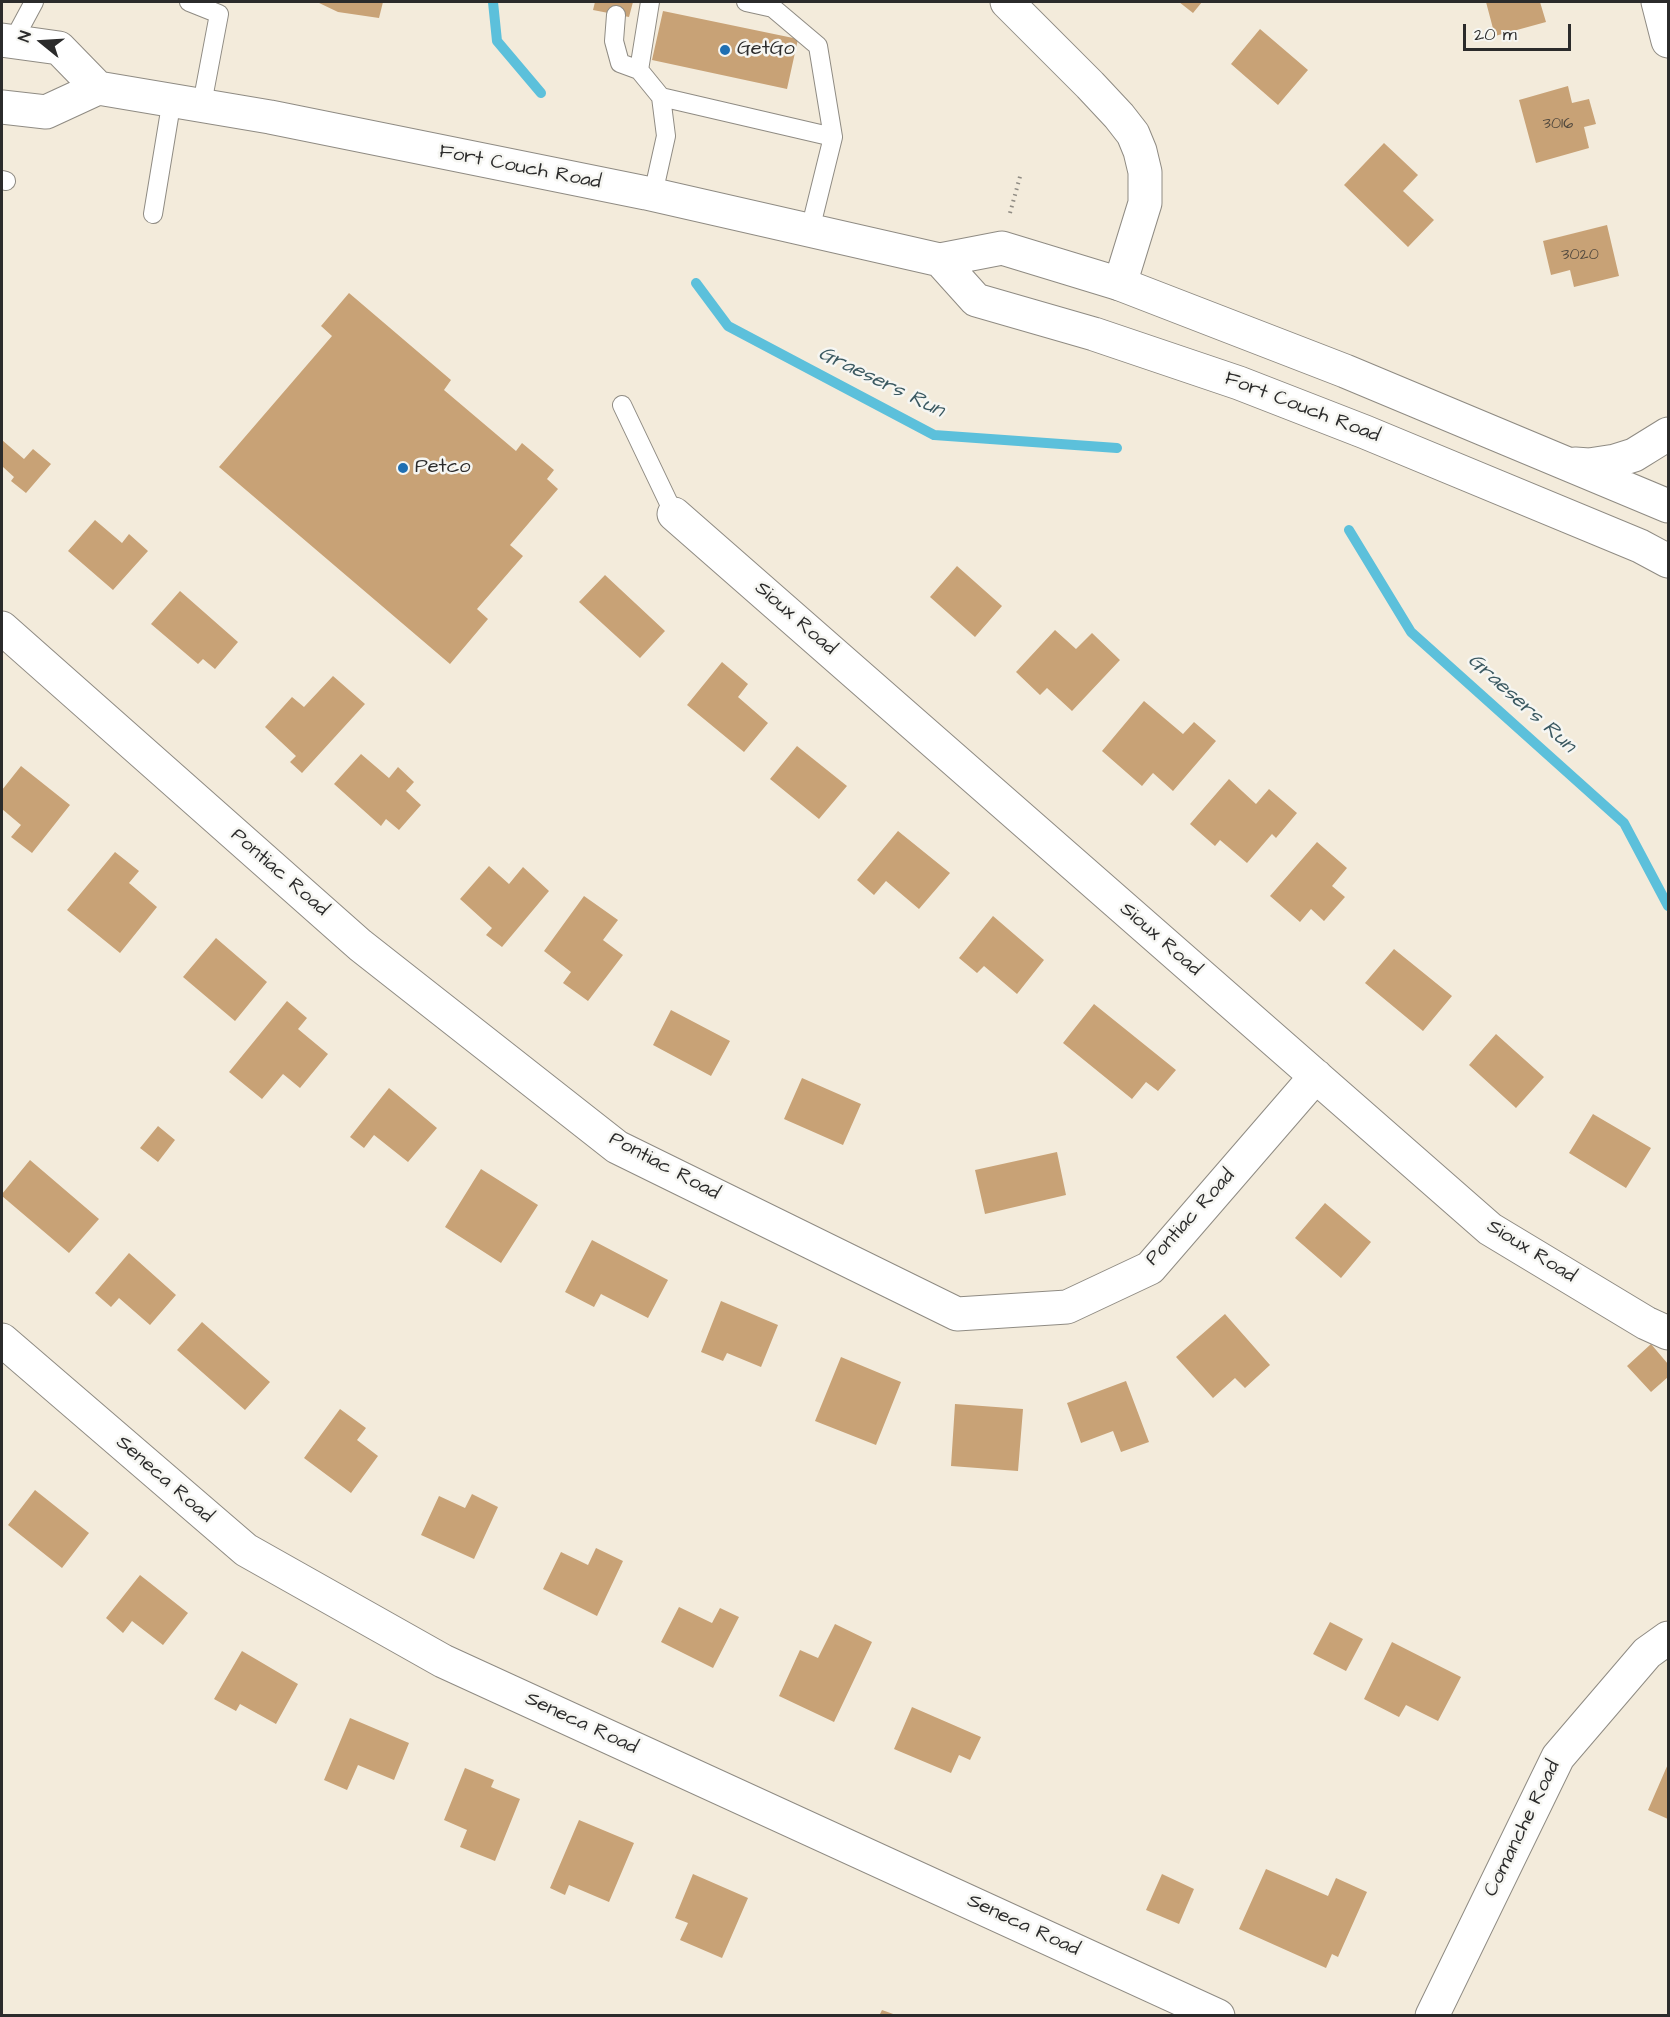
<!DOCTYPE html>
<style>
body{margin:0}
#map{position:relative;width:1670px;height:2017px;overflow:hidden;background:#f3ebdb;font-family:"Architects Daughter",sans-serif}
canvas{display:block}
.frame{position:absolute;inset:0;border:3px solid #2b2b2b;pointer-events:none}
.north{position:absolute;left:12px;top:12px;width:60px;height:60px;-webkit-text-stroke:4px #f6f6f2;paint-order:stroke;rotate:288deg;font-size:16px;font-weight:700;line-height:24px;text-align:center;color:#2b2b2b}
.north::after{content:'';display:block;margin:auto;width:21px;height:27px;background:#2b2b2b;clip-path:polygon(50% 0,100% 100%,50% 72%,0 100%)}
.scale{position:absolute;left:1463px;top:24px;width:108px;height:27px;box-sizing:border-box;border:3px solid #2b2b2b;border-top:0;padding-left:8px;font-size:18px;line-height:21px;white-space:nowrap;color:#2b2b2b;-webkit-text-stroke:4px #f6f6f2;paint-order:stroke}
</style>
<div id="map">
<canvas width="1670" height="2017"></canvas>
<div class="frame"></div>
<div class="north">N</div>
<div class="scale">20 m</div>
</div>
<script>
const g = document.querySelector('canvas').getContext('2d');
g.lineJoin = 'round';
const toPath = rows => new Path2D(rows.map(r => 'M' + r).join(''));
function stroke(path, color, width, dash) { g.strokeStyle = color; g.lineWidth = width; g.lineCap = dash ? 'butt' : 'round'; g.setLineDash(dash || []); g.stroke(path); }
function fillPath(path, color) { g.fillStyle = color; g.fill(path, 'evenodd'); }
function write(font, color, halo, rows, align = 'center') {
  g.font = font + ' "Architects Daughter",sans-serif'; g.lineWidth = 5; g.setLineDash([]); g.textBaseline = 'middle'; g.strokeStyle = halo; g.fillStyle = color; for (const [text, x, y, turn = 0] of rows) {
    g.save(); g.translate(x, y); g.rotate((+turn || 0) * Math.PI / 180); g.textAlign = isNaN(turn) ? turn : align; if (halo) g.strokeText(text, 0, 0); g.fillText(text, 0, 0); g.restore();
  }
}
stroke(toPath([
 [493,2,497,41,541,93],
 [696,283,728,326,934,435,1117,448],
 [1349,530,1411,632,1624,823,1668,906]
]), '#5cc0db', 10);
fillPath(toPath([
 [317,2,383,2,379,18,338,12],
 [595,2,633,2,629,17,593,10],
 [1179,2,1202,2,1193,13],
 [1486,2,1535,2,1536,3,1540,2,1546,22,1495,36],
 [663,11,798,39,787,89,652,60],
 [1260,29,1308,70,1278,105,1231,64],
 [1568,86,1572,103,1589,99,1596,124,1584,127,1589,148,1536,163,1519,100],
 [1384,143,1418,175,1403,191,1434,220,1408,247,1344,185],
 [1607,225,1619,276,1574,287,1570,270,1551,275,1543,241],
 [349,293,451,380,444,390,516,451,522,443,554,470,547,479,558,489,510,545,523,556,477,609,488,619,450,664,219,467,332,336,321,326],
 [2,440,24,459,33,449,51,464,26,493,11,481,14,477,3,467,2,470],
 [95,520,122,543,129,534,148,551,113,590,68,551],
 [957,566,1002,606,975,637,930,597],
 [605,575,665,631,640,658,579,602],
 [180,591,238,642,215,669,203,659,198,664,151,624],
 [1055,630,1076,649,1092,633,1120,660,1072,711,1047,688,1040,695,1016,672],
 [722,662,748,684,738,697,768,723,744,752,687,705],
 [333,676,365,704,302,773,290,762,296,756,265,727,292,697,304,707],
 [1144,701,1183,734,1194,722,1216,741,1173,791,1153,773,1142,786,1102,751],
 [797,746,847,786,819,819,770,779],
 [361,754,389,778,398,767,414,782,406,791,421,805,399,830,386,819,381,826,334,784],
 [21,766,70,805,32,853,11,837,21,825,2,809,2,790],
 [1229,779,1256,804,1269,789,1297,813,1276,838,1272,834,1247,863,1220,840,1215,846,1190,824],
 [898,831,950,873,919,909,886,881,874,895,857,880],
 [1317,842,1347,868,1332,886,1345,897,1324,921,1311,909,1300,922,1270,896],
 [115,852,139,871,129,883,157,907,120,953,67,910],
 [489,866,509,884,523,867,549,891,502,947,486,935,492,928,460,899],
 [584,896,618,920,603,940,623,955,588,1001,563,983,571,972,544,951],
 [993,916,1044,960,1017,994,984,966,977,973,959,958],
 [216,938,267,982,235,1021,183,977],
 [1394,949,1452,996,1423,1031,1365,983],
 [287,1001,307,1018,298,1029,328,1054,300,1088,283,1074,262,1099,229,1072],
 [1094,1004,1176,1070,1158,1091,1146,1082,1132,1099,1063,1043],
 [671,1010,730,1041,711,1076,653,1045],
 [1496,1034,1544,1077,1516,1108,1469,1065],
 [802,1078,861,1104,843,1145,784,1119],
 [389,1088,437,1128,408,1162,374,1135,364,1148,350,1137],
 [1593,1114,1651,1148,1626,1188,1569,1153],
 [158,1126,175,1140,158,1162,140,1148],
 [1057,1152,1066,1195,985,1214,975,1170],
 [30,1160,99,1219,69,1253,2,1196,2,1194],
 [481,1169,538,1205,501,1263,445,1227],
 [1325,1203,1371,1242,1341,1278,1295,1238],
 [592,1240,668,1280,648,1318,601,1294,594,1307,565,1292],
 [129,1253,176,1295,150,1325,119,1298,111,1307,95,1293],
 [721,1301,778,1325,761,1367,727,1353,723,1361,701,1352],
 [1225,1314,1270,1365,1245,1388,1235,1378,1213,1398,1176,1357],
 [202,1322,270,1382,245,1410,177,1350],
 [1651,1344,1668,1364,1668,1377,1651,1392,1627,1366],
 [841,1357,901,1382,876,1445,815,1421],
 [1126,1381,1149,1442,1121,1452,1113,1431,1081,1443,1067,1403],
 [955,1404,1023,1409,1018,1471,951,1466],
 [340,1409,366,1428,357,1440,378,1456,351,1493,304,1458],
 [35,1490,89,1533,62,1568,8,1525],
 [472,1494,498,1507,474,1559,421,1535,439,1496,465,1508],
 [596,1548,623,1561,597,1616,543,1589,561,1552,588,1565],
 [140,1575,188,1613,163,1645,132,1621,123,1633,106,1618],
 [679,1607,712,1623,720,1608,739,1617,713,1668,661,1642],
 [1330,1622,1363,1639,1346,1671,1313,1654],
 [835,1624,872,1642,834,1722,779,1696,800,1650,818,1658],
 [1392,1642,1461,1677,1438,1721,1406,1705,1399,1717,1364,1699],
 [242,1651,298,1684,276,1724,240,1704,236,1711,214,1699],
 [912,1707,981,1737,970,1760,959,1755,951,1773,894,1749],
 [350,1718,409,1743,394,1780,358,1765,347,1790,324,1780],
 [1668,1764,1668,1819,1648,1810],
 [465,1768,494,1780,491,1787,520,1799,495,1861,460,1847,467,1830,444,1820],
 [579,1820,634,1843,609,1902,569,1885,565,1895,550,1888],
 [1266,1869,1328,1896,1336,1878,1367,1892,1338,1957,1332,1954,1326,1968,1239,1929],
 [693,1874,748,1898,722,1958,680,1940,688,1923,675,1918],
 [1162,1874,1194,1889,1179,1924,1146,1910],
 [882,2010,896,2015,896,2016,879,2016]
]), '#c8a276');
const service = toPath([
 [189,2,219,14,202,104],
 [650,2,639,70,661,97,666,136,653,194],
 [746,2,773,8,818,46,833,137,810,230],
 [616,15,614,41,620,63,639,70],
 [13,41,34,2],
 [661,97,833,137],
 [2,180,6,181],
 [153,214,172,99],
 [622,405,674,514]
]);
const minor = toPath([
 [1007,2,1090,85,1119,116,1133,134,1140,151,1145,172,1145,203,1120,284],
 [674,514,1490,1229,1646,1323,1668,1333],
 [2,628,360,945,617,1147,957,1314,1067,1307,1150,1268,1316,1076],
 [2,1340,246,1550,443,1661,1218,2016],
 [1432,2016,1558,1757,1647,1653,1668,1638]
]);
const tertiary = toPath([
 [1658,2,1668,41],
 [2,40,59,48,98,88],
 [2,107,46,112,98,88,270,117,646,193,940,260,1002,248,1120,284,1345,371,1668,506],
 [940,260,976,300,1094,334,1239,383,1365,432,1640,546,1668,561],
 [1575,464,1589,465,1615,461,1634,455,1668,434]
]);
stroke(service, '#8f8b83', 20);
stroke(minor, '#8f8b83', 35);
stroke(tertiary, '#8f8b83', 35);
stroke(toPath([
 [1010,213,1021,173]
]), '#8f8b83', 4, [1.5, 4.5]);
stroke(service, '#fff', 18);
stroke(minor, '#fff', 33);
stroke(tertiary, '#fff', 33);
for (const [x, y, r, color] of [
 [725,50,6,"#1f6fb2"],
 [403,468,6,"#1f6fb2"]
]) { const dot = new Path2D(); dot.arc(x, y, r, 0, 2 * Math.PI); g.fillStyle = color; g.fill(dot); stroke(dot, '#f6f6f2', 2); }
write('16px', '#52493e', null, [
 ["3016",1558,125],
 ["3020",1580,256]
]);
write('20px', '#2b2b2b', '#f6f6f2', [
 ["GetGo",737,50],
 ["Petco",415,468]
], 'left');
write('20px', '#2b2b2b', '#f6f6f2', [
 ["Fort Couch Road",520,168,11],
 ["Fort Couch Road",1302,408,21],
 ["Sioux Road",795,619,41],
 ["Pontiac Road",279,873,41],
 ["Sioux Road",1160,940,41],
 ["Pontiac Road",664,1167,28],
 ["Pontiac Road",1191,1218,-48],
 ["Sioux Road",1531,1252,32],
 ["Seneca Road",164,1480,41],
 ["Seneca Road",581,1724,25],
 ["Comanche Road",1523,1829,-64],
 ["Seneca Road",1023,1926,25]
]);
write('italic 21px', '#3a5860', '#f6f6f2', [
 ["Graesers Run",881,383,26],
 ["Graesers Run",1521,704,42]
]);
</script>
